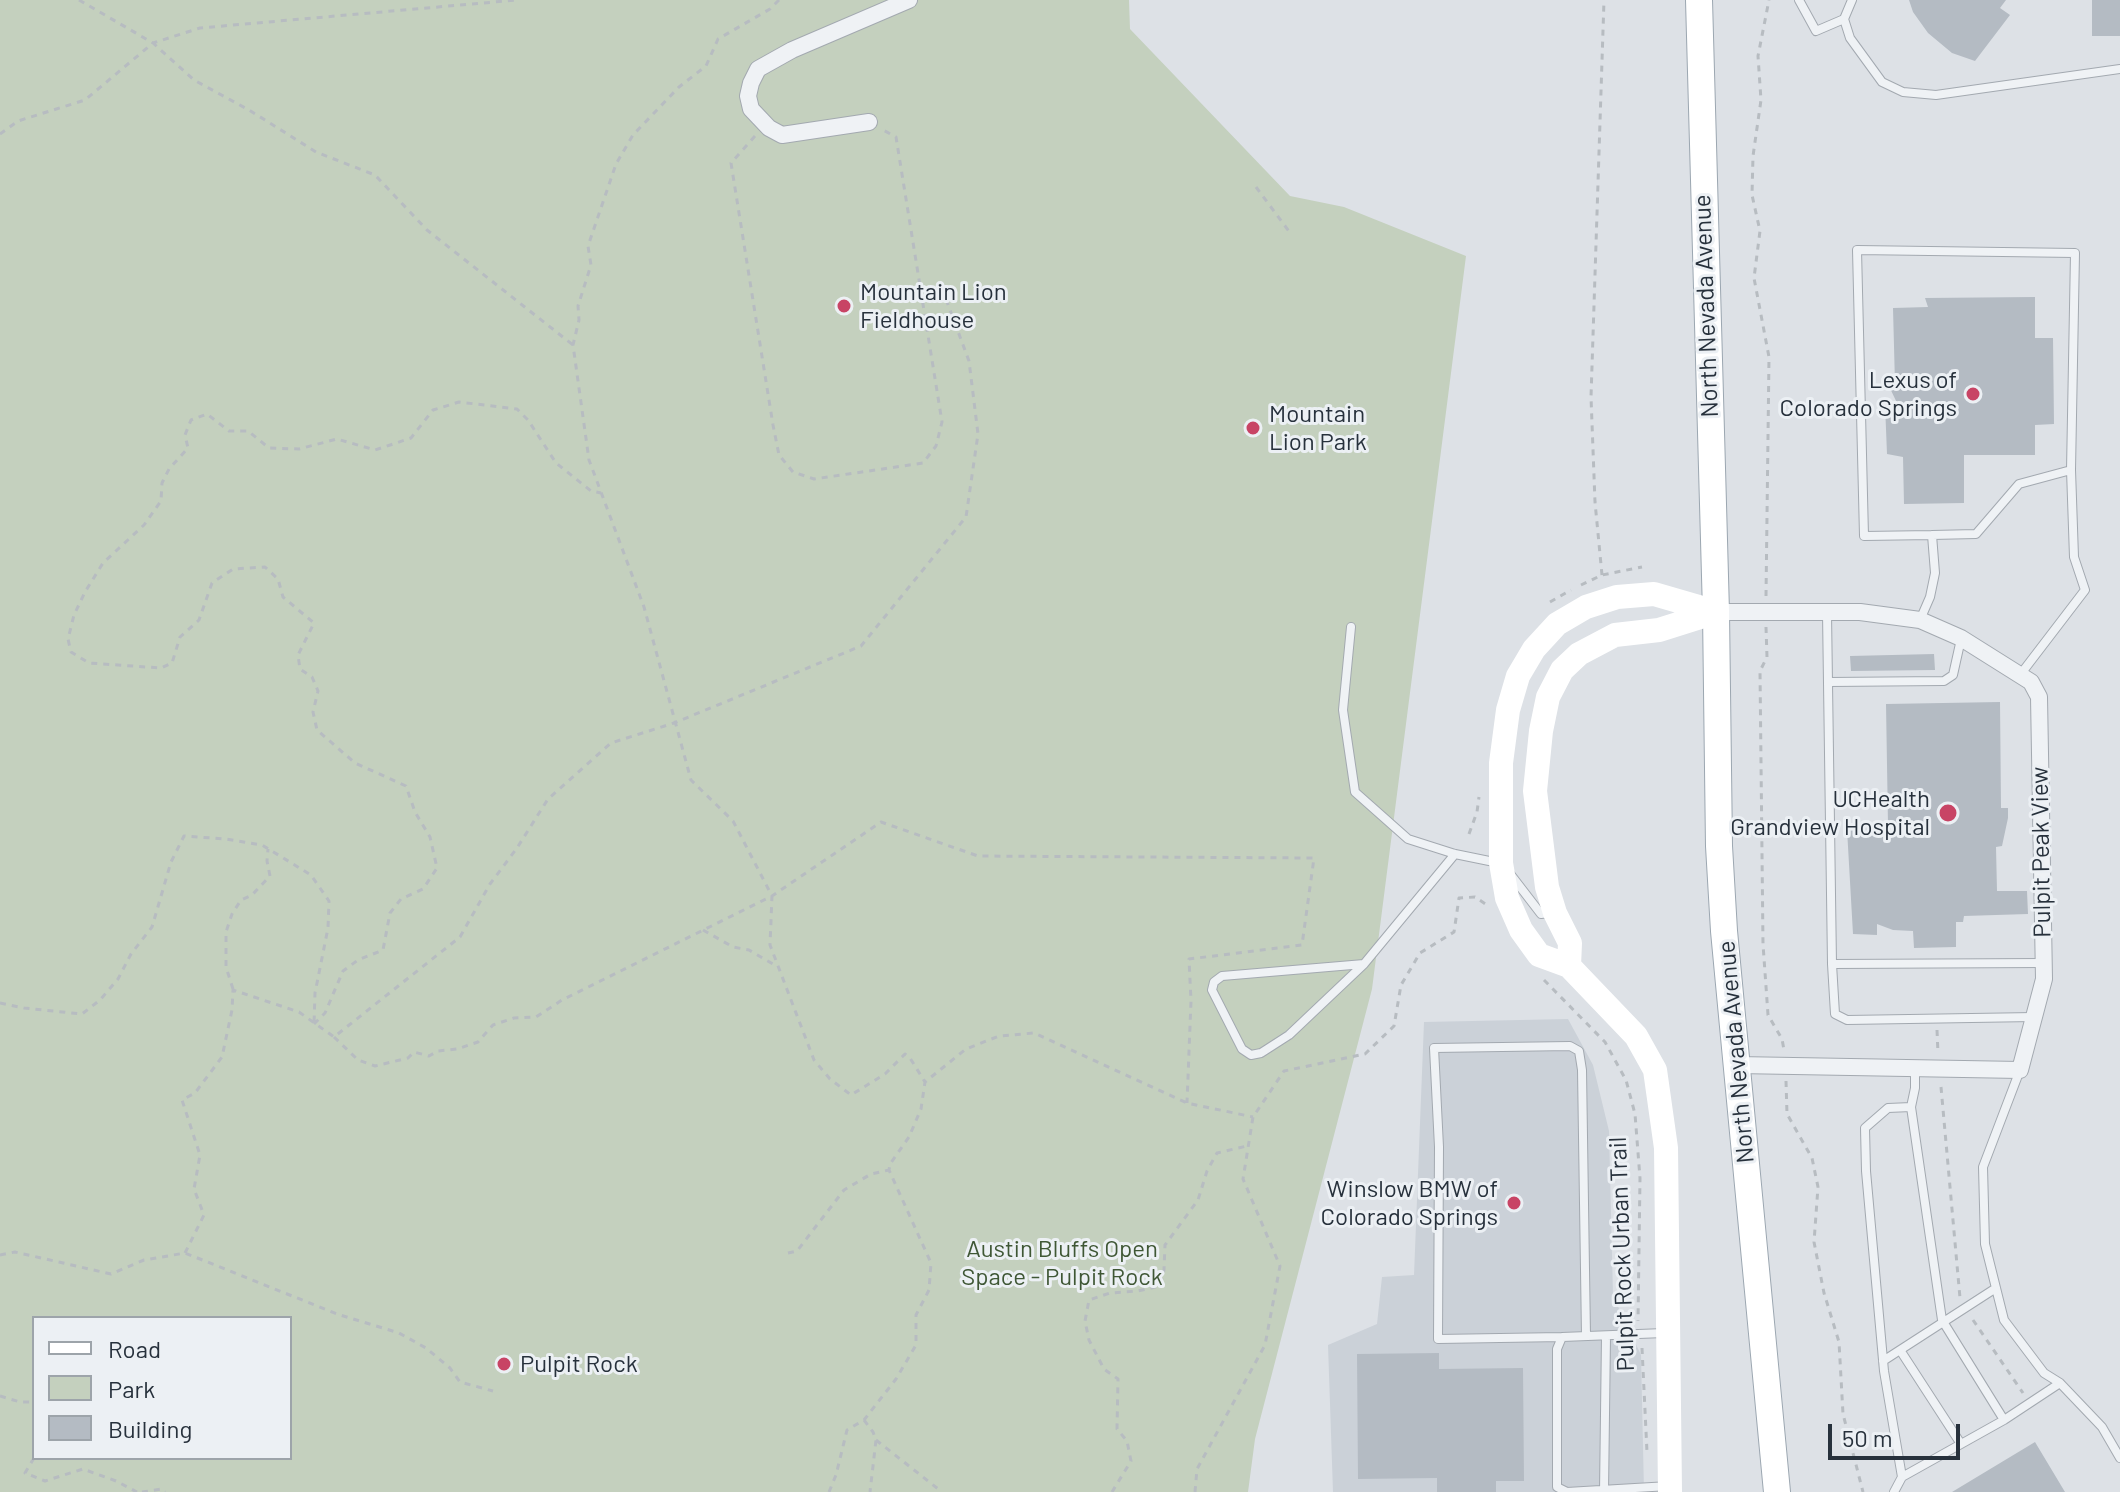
<!DOCTYPE html>
<style>
body{margin:0}
#map{position:relative;width:2120px;height:1492px;overflow:hidden;background:#dde1e6;font-family:Barlow,sans-serif}
canvas{display:block}
.legend{position:absolute;left:32px;top:1316px;width:260px;height:144px;box-sizing:border-box;background:#ecf0f4;border:2px solid #9da4aa;margin:0;padding:10px 14px;list-style:none;font-size:24px;color:#27313c}
.legend li{display:flex;align-items:center;gap:16px;height:40px}
.legend b{width:40px;border:2px solid #9da4aa}
.scale{position:absolute;left:1828px;top:1424px;width:132px;height:36px;box-sizing:border-box;border:4px solid #27313c;border-top:0;padding-left:10px;font-size:24px;line-height:28px;white-space:nowrap;color:#27313c;-webkit-text-stroke:6px #ecf0f4;paint-order:stroke}
</style>
<div id="map">
<canvas width="2120" height="1492"></canvas>
<ul class="legend">
<li><b style="height:10px;background:#fff"></b>Road</li>
<li><b style="height:22px;background:#c4d0be"></b>Park</li>
<li><b style="height:22px;background:#b4bbc3"></b>Building</li>
</ul>
<div class="scale">50 m</div>
</div>
<script>
const g = document.querySelector('canvas').getContext('2d');
g.lineJoin = 'round';
function fillPath(path, color) { g.fillStyle = color; g.fill(path, 'evenodd'); }
const toPath = rows => new Path2D(rows.map(r => 'M' + r).join(''));
function stroke(path, color, width, dash) { g.strokeStyle = color; g.lineWidth = width; g.lineCap = dash ? 'butt' : 'round'; g.setLineDash(dash || []); g.stroke(path); }
function write(font, color, halo, rows, align = 'center') {
  g.font = font + ' Barlow,sans-serif'; g.lineWidth = 6; g.setLineDash([]); g.textBaseline = 'middle'; g.strokeStyle = halo; g.fillStyle = color; for (const [text, x, y, turn = 0] of rows) {
    g.save(); g.translate(x, y); g.rotate((+turn || 0) * Math.PI / 180); g.textAlign = isNaN(turn) ? turn : align; if (halo) g.strokeText(text, 0, 0); g.fillText(text, 0, 0); g.restore();
  }
}
fillPath(toPath([
 [1568,1019,1593,1065,1609,1131,1613,1296,1641,1355,1644,1492,1333,1492,1328,1345,1377,1324,1382,1277,1414,1275,1424,1022]
]), '#cbd1d8');
fillPath(toPath([
 [0,0,1129,0,1130,29,1290,196,1344,207,1466,256,1372,989,1255,1439,1248,1492,0,1492],
 [34,1318,290,1318,290,1458,34,1458]
]), '#c4d0be');
fillPath(toPath([
 [1909,0,2006,0,2000,8,2010,15,1975,61,1952,53,1928,33,1913,12],
 [2092,0,2120,0,2120,36,2092,36],
 [2035,297,2035,338,2053,338,2054,424,2035,425,2035,455,1964,455,1964,503,1904,504,1903,457,1887,454,1885,404,1897,403,1888,384,1895,384,1893,308,1928,307,1925,298],
 [1934,654,1935,670,1851,671,1850,656],
 [2000,702,2001,808,2008,808,2008,818,2002,846,1996,847,1997,891,2027,891,2028,914,1964,916,1963,922,1956,922,1956,947,1914,948,1913,931,1893,930,1877,924,1877,935,1853,934,1847,829,1888,825,1886,704],
 [1439,1353,1439,1369,1523,1368,1524,1481,1496,1481,1496,1492,1437,1492,1437,1478,1358,1479,1357,1354],
 [2035,1442,2065,1492,1952,1492]
]), '#b4bbc3');
const lane = toPath([
 [1799,0,1816,31,1844,19],
 [1852,0,1844,19,1850,38,1882,82,1903,92,1936,95,2120,69],
 [1827,613,1832,964,1835,1014,1847,1020,2034,1017],
 [1920,620,1930,597,1935,573,1932,535,1864,536,1857,250,2075,253,2071,470,2019,484,1976,534,1932,535],
 [1351,627,1343,710,1355,792,1408,839,1455,854,1499,863],
 [2020,675,2085,590,2074,557,2071,470],
 [1829,682,1944,681,1953,675,1961,639],
 [1511,875,1541,914,1550,913],
 [1364,964,1289,1035,1261,1053,1251,1055,1242,1049,1212,990,1214,982,1222,976,1364,964,1455,854],
 [1832,964,2043,963],
 [2020,1070,1983,1167,1985,1244,2004,1320,2044,1373,2060,1383,2102,1427,2120,1458],
 [1911,1107,1942,1320,2004,1420],
 [1664,1333,1562,1337,1557,1349,1557,1487,1567,1492,1669,1486],
 [1562,1337,1438,1339,1439,1147,1434,1048,1570,1046,1579,1051,1582,1070,1586,1336],
 [1900,1350,1961,1444],
 [1883,1361,1996,1288],
 [1902,1477,2004,1420,2060,1383],
 [1604,1492,1606,1336],
 [1894,1492,1902,1477,1884,1371,1866,1171,1865,1128,1888,1108,1911,1107,1915,1088,1915,1068]
]);
const street = toPath([
 [869,122,782,135,769,128,751,109,748,96,751,83,758,69,792,50,909,0],
 [1716,612,1860,612,1920,620,1961,638,2031,682,2039,697,2044,979,2020,1070,1737,1065]
]);
const primary = toPath([
 [1699,0,1716,612,1719,846,1724,931,1777,1492]
]);
stroke(lane, '#a3a9b0', 10);
stroke(street, '#a3a9b0', 18);
stroke(primary, '#9ca7b1', 28);
stroke(toPath([
 [79,0,153,43,200,28,517,0],
 [779,0,770,9,718,39,706,66,679,87,633,135,616,164,588,246,591,265,578,306,579,320,573,345,589,460,644,607,691,780,733,821,772,896,770,945,814,1060,830,1079,851,1095,885,1074,905,1054,910,1058,925,1082],
 [0,134,18,121,85,100,153,43,194,80,249,110,316,152,375,175,427,230,573,345],
 [755,136,731,163,773,425,779,455,793,472,814,479,923,463,936,446,942,422,896,137,883,130],
 [1256,187,1291,234],
 [1602,575,1595,502,1591,397,1604,0],
 [1581,585,1602,575,1642,567],
 [1766,596,1769,357,1754,278,1760,231,1752,195,1753,156,1761,100,1758,56,1769,0],
 [1550,602,1571,590],
 [1766,627,1767,657,1760,671,1763,944,1768,1015,1782,1039,1784,1050],
 [1469,834,1477,812,1479,797],
 [703,930,733,947,749,950,778,967],
 [1544,980,1605,1042,1626,1080,1635,1114,1640,1178,1638,1321],
 [233,989,226,967,226,932,232,914,241,900,252,895,270,876,267,861,268,849],
 [0,1003,24,1008,82,1014,100,1000,118,979,131,954,152,927,171,862,184,836,226,839,262,845,311,875,329,901,328,928,315,993,314,1024],
 [314,1024,325,1013,343,971,358,960,383,950,390,913,401,899,423,889,437,868,430,837,415,812,406,786,355,763,317,730,313,712,318,691,312,677,300,669,298,655,314,623,283,597,278,579,265,567,233,569,212,583,199,620,180,637,172,663,161,668,89,663,71,652,68,639,74,615,85,592,103,563,144,525,161,501,162,483,169,469,188,448,185,435,191,420,207,414,229,431,248,431,269,448,299,449,337,439,375,450,411,438,433,410,459,402,517,409,528,420,556,463,591,491,601,493],
 [1937,1030,1938,1054],
 [334,1037,358,1060,375,1066,408,1058,414,1052,429,1056,438,1051,457,1049,478,1042,493,1025,514,1018,536,1017,562,1000,772,896,881,822,978,856,1314,858,1302,945,1189,959,1191,1001,1187,1103],
 [1786,1081,1787,1114,1812,1158,1818,1187,1814,1242,1824,1293,1839,1342,1843,1414,1863,1492],
 [1941,1087,1960,1298],
 [185,1253,204,1215,194,1189,200,1155,182,1100,195,1093,222,1057,232,1010,233,990,299,1012,334,1037,460,937,490,884,517,848,548,799,611,743,674,723,861,646,966,517,978,434,969,361,943,291,920,288],
 [788,1253,797,1251,844,1190,871,1174,889,1170],
 [0,1255,15,1252,111,1274,144,1260,185,1253,337,1314,399,1333,426,1348,450,1368,460,1382,493,1391],
 [1973,1320,2023,1393],
 [1642,1348,1647,1452],
 [0,1396,20,1402,34,1402],
 [864,1420,873,1432,876,1440,870,1492],
 [876,1440,942,1492],
 [34,1458,25,1473,45,1481,83,1469,116,1481,137,1492],
 [142,1492,162,1489,165,1492],
 [829,1492,836,1475,847,1430,864,1420,896,1379,916,1345,916,1315,929,1290,931,1263,889,1170,890,1164,909,1137,921,1109,925,1082,966,1049,999,1036,1034,1033,1187,1103,1253,1117],
 [1112,1492,1131,1461,1127,1441,1117,1429,1118,1379,1104,1369,1089,1340,1085,1321,1089,1300,1110,1293,1138,1291,1160,1286,1164,1270,1165,1245,1198,1200,1207,1171,1217,1153,1247,1146],
 [1195,1492,1197,1469,1265,1345,1280,1266,1243,1179,1253,1117,1284,1071,1365,1054,1394,1026,1401,985,1420,953,1454,932,1459,898,1475,897,1487,905]
]), '#b7bcc1', 3, [6, 6]);
stroke(lane, '#eff2f5', 8);
stroke(street, '#eff2f5', 16);
stroke(toPath([
 [1569,966,1570,943,1555,913,1547,887,1535,791,1541,731,1548,697,1562,670,1579,654,1615,635,1659,630,1716,612],
 [1670,1492,1666,1148,1655,1070,1636,1036,1569,966,1539,955,1521,930,1507,898,1501,863,1501,763,1508,710,1518,676,1534,649,1557,624,1586,607,1617,597,1654,594,1716,612]
]), '#fff', 24);
stroke(primary, '#fff', 26);
for (const [x, y, r, color] of [
 [844,306,8,"#c84465"],
 [1973,394,8,"#c84465"],
 [1253,428,8,"#c84465"],
 [1948,813,10,"#c84465"],
 [1514,1203,8,"#c84465"],
 [504,1364,8,"#c84465"]
]) { const dot = new Path2D(); dot.arc(x, y, r, 0, 2 * Math.PI); g.fillStyle = color; g.fill(dot); stroke(dot, '#ecf0f4', 3); }
write('24px', '#27313c', '#ecf0f4', [
 ["Mountain Lion",860,292],
 ["Fieldhouse",860,320],
 ["Lexus of",1957,380,"right"],
 ["Colorado Springs",1957,408,"right"],
 ["Mountain",1269,414],
 ["Lion Park",1269,442],
 ["UCHealth",1930,799,"right"],
 ["Grandview Hospital",1930,827,"right"],
 ["Winslow BMW of",1498,1189,"right"],
 ["Colorado Springs",1498,1217,"right"],
 ["Pulpit Rock",520,1364]
], 'left');
write('24px', '#27313c', '#ecf0f4', [
 ["North Nevada Avenue",1706,306,-92],
 ["Pulpit Peak View",2041,852,-91],
 ["North Nevada Avenue",1736,1052,-95],
 ["Pulpit Rock Urban Trail",1622,1254,-92]
]);
write('24px', '#3f5735', '#ecf0f4', [
 ["Austin Bluffs Open",1062,1249],
 ["Space - Pulpit Rock",1062,1277]
]);
</script>
